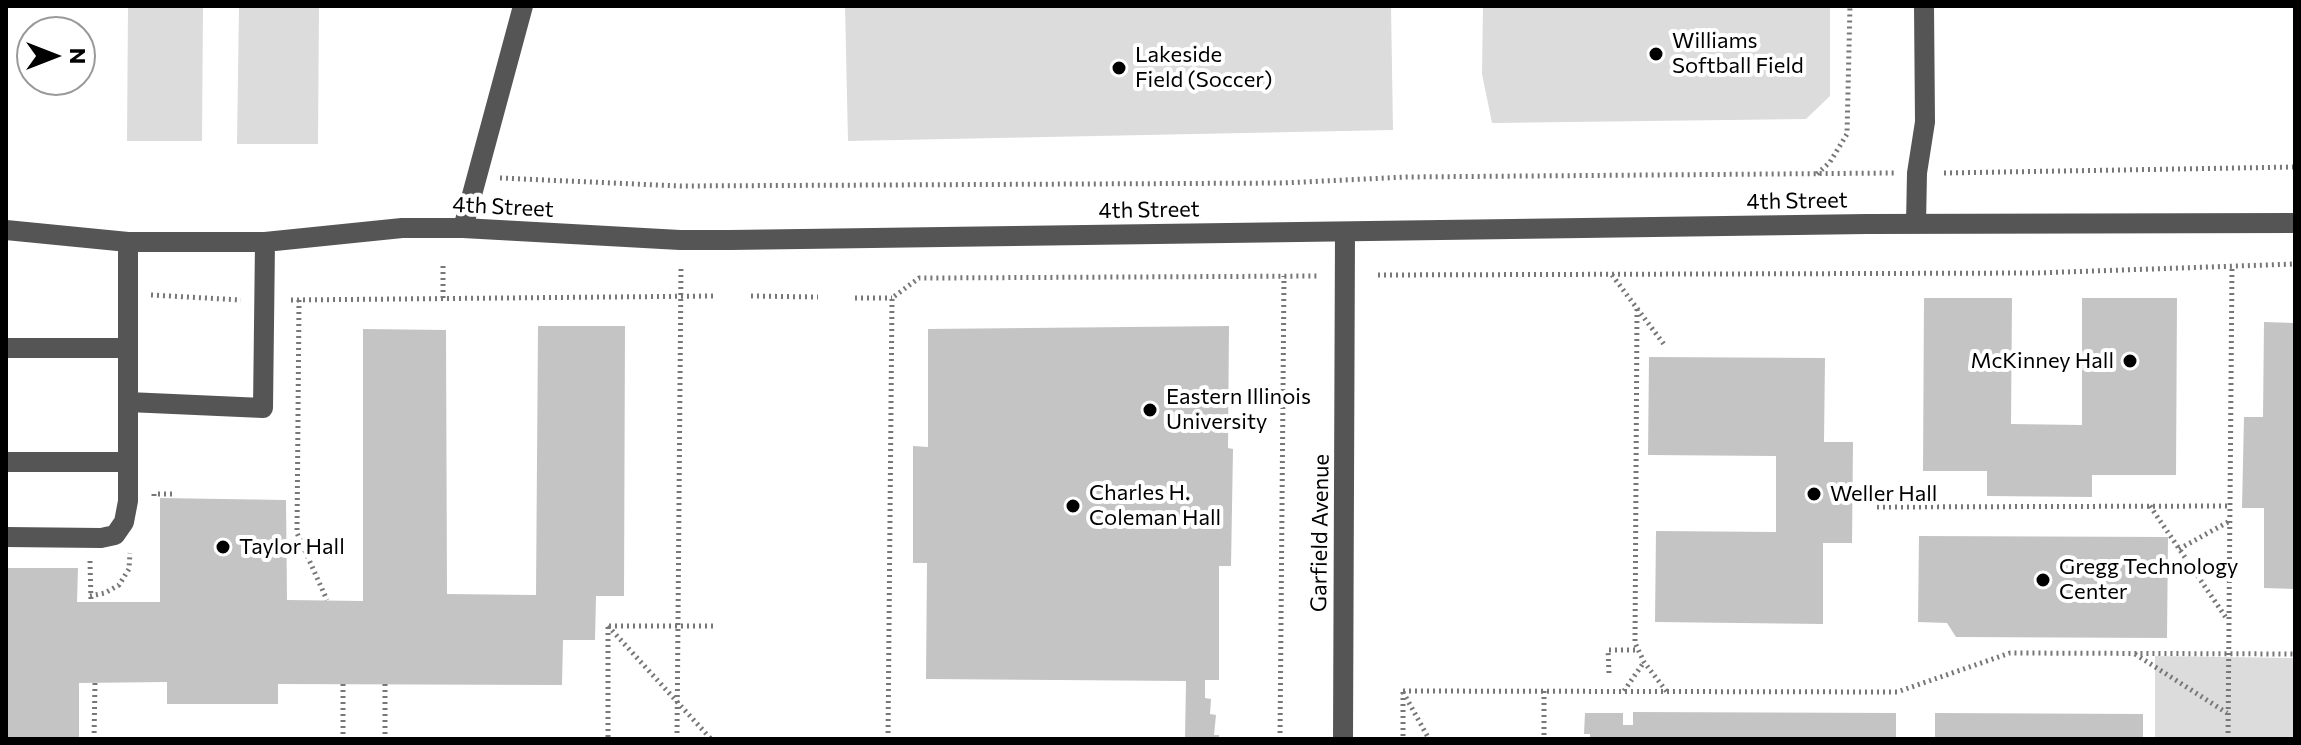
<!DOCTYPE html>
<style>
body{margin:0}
#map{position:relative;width:2301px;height:745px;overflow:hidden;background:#fff;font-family:Commissioner,sans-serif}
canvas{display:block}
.frame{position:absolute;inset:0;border:8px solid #000;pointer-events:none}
.north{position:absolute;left:16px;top:16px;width:80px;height:80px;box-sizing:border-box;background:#fff;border:2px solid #999;border-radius:50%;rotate:90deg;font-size:22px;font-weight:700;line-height:32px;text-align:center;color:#000}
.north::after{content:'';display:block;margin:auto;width:28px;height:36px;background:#000;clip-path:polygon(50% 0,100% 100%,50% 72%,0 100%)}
</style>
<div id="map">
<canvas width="2301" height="745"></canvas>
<div class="frame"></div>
<div class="north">N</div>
</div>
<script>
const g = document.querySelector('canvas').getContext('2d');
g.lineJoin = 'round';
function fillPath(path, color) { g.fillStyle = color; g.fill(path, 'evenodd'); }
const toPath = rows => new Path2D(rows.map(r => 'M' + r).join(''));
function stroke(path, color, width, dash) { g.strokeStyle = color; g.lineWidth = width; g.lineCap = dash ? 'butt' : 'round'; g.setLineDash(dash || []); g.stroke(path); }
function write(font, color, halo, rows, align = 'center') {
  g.font = font + ' Commissioner,sans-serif'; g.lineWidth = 8; g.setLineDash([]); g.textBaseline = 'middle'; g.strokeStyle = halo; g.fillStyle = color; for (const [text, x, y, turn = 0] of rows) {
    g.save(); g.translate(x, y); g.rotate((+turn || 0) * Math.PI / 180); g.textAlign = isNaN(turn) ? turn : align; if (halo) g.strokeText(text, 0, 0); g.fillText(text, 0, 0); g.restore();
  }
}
fillPath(toPath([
 [128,6,203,6,202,141,127,141],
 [239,6,319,6,318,144,237,144],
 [845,6,1391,6,1393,130,848,141],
 [1483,6,1830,6,1830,96,1806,119,1492,123,1482,74],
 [2155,656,2295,658,2295,739,2155,739]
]), '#dcdcdc');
fillPath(toPath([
 [1924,298,2012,298,2011,424,2082,425,2082,298,2177,298,2176,475,2092,475,2092,497,1987,496,1987,471,1923,471],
 [2264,322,2295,323,2295,589,2264,588,2264,508,2242,508,2244,417,2263,417],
 [538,326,625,326,624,596,596,596,595,640,563,640,562,685,278,684,278,704,167,704,167,682,79,683,79,739,6,739,6,568,78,568,77,602,160,602,160,498,286,500,287,600,363,601,363,329,446,330,447,594,536,595],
 [1229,326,1228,448,1233,449,1231,566,1219,566,1219,680,1205,680,1205,698,1211,699,1210,714,1216,715,1214,735,1219,735,1219,739,1185,739,1186,681,926,679,927,563,913,563,913,446,928,447,928,329],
 [1649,357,1825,358,1824,442,1853,442,1852,543,1823,543,1823,624,1655,622,1656,531,1776,532,1776,456,1648,455],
 [1919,536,2168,537,2167,638,1956,637,1947,623,1918,622],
 [1633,712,1896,713,1896,739,1590,739,1590,734,1584,734,1585,713,1623,713,1623,725,1633,725],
 [1935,713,2143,714,2143,739,1935,739]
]), '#c4c4c4');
stroke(toPath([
 [1944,173,2295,167],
 [1817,174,1830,162,1847,134,1850,6],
 [500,178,680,186,1283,183,1406,177,1894,173],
 [443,266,443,299],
 [1378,275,2036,273,2295,264],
 [1612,275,1666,347],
 [151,295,241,300],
 [751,296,818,297],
 [855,298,892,298],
 [291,300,714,296],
 [299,300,297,533,327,600],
 [1637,309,1635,643,1644,662,1667,692],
 [154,496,154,494,174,494],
 [2150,506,2227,619],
 [1877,507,2229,506],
 [2179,549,2228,522],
 [90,561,91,602],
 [90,596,105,593,119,585,129,569,130,553],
 [608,626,711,739],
 [609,626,716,626],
 [608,627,608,739],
 [2135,654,2227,713],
 [1609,673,1608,650,1638,650],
 [343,684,343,739],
 [385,684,385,739],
 [1403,691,1897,692,2010,653,2295,654],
 [1544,691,1544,739],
 [1624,691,1644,662],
 [1403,692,1429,739],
 [1403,692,1403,739],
 [94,739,95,683],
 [677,739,681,267],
 [888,739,892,298,919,278,934,278,1319,276],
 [1280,739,1284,276],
 [2228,739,2232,266]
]), '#777', 5, [2, 4]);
stroke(toPath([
 [1916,224,1917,173,1925,122,1924,6],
 [463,228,523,6],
 [6,230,128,242,265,242,402,228,463,228,680,240,730,240,1867,224,2295,223],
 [128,242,128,402,263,408,265,242],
 [6,348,128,348],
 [6,462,128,462],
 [6,537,101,538,115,535,124,522,128,501,128,402],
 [1343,739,1345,232]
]), '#555', 20);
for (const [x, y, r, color] of [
 [1656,54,8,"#000"],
 [1119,68,8,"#000"],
 [2130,361,8,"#000"],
 [1150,410,8,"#000"],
 [1814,494,8,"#000"],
 [1073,506,8,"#000"],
 [223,547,8,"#000"],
 [2043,580,8,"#000"]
]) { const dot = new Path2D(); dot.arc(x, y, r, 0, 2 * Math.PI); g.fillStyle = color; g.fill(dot); stroke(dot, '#fff', 3); }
write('22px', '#000', '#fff', [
 ["Williams",1672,41],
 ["Softball Field",1672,66],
 ["Lakeside",1135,55],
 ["Field (Soccer)",1135,80],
 ["McKinney Hall",2114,361,"right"],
 ["Eastern Illinois",1166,397],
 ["University",1166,422],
 ["Charles H.",1089,493],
 ["Coleman Hall",1089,518],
 ["Weller Hall",1830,494],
 ["Taylor Hall",239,547],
 ["Gregg Technology",2059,567],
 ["Center",2059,592]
], 'left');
write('22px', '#000', '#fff', [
 ["4th Street",1797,201,-1],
 ["4th Street",503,207,3],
 ["4th Street",1149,210,-1],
 ["Garfield Avenue",1320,533,-89]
]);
</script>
